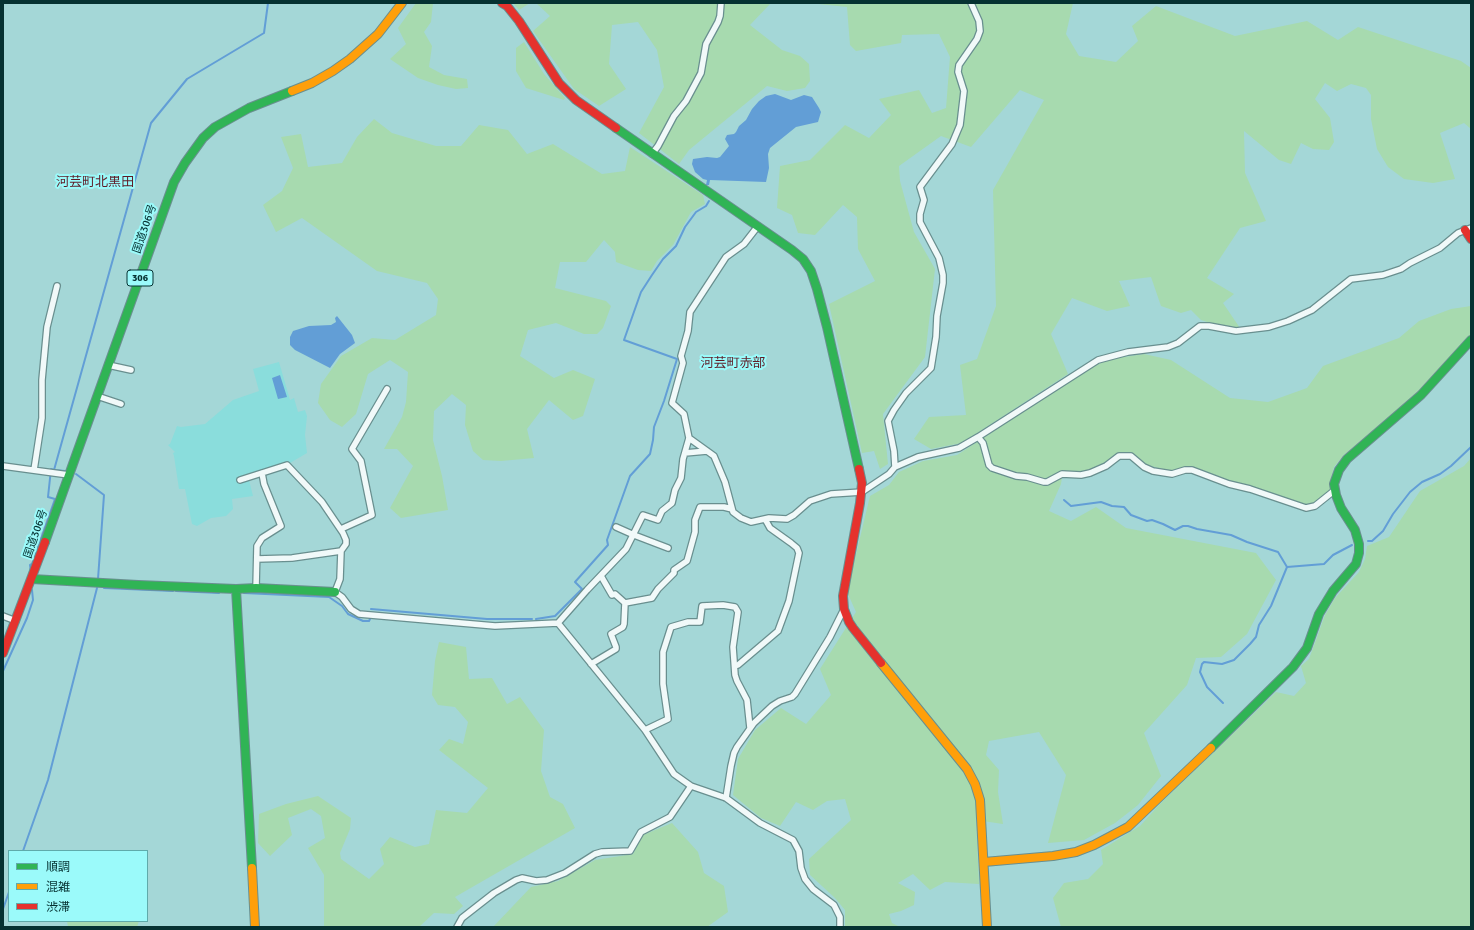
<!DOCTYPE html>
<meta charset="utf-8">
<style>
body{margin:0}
#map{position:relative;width:1474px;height:930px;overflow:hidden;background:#a4d7d7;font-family:Signika,"Noto Sans JP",sans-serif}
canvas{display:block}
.frame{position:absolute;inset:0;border:4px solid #063232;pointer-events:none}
.legend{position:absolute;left:8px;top:850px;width:140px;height:72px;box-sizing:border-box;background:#9bfafa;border:1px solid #5faaaa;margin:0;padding:5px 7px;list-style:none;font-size:12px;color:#063232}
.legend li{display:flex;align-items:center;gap:8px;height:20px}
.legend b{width:20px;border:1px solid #5faaaa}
</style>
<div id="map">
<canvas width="1474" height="930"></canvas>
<div class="frame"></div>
<ul class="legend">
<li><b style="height:5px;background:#30b455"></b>順調</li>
<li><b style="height:5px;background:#ff9f0a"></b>混雑</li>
<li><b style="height:5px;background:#e5322d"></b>渋滞</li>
</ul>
</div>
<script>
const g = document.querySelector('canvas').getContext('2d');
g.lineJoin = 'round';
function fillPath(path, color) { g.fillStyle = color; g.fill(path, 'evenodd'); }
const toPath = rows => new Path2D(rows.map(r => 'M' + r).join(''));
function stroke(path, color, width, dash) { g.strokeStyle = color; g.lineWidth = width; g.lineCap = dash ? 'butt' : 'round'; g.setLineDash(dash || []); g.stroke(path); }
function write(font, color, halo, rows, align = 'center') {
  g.font = font + ' Signika,"Noto Sans JP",sans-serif'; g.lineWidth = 4; g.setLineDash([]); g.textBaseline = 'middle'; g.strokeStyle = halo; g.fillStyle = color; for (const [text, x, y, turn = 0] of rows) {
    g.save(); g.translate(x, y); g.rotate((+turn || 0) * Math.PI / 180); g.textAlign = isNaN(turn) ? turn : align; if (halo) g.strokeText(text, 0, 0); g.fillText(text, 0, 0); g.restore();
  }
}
fillPath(toPath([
 [279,362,290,400,294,398,298,412,305,410,307,416,305,435,307,453,290,463,288,462,238,477,239,482,249,480,253,496,232,499,233,509,226,516,211,518,197,526,192,524,185,489,179,489,174,456,173,453,175,452,168,445,170,444,177,426,181,427,205,424,233,400,259,391,253,369]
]), '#8adddc');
fillPath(toPath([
 [416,3,433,3,431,22,424,32,432,46,429,67,444,75,467,79,468,88,456,89,438,85,418,78,390,59,406,44,398,28],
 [513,3,530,3,519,10],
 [536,3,771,3,750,25,782,50,800,56,809,64,810,81,805,88,787,91,767,86,689,150,679,164,639,133,664,87,657,50,638,22,612,25,609,64,626,89,599,106,574,89,533,31,550,16],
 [809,3,1073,3,1066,34,1079,56,1116,62,1138,41,1132,26,1156,6,1235,36,1307,21,1338,40,1358,27,1461,61,1471,68,1471,129,1464,123,1440,133,1455,179,1433,183,1404,179,1388,167,1377,149,1371,119,1371,95,1366,88,1351,84,1337,91,1325,83,1315,99,1330,118,1334,142,1329,150,1313,149,1301,143,1291,164,1279,160,1244,131,1245,173,1266,221,1240,228,1207,278,1234,294,1223,303,1240,328,1222,327,1201,320,1191,310,1181,313,1161,306,1151,277,1119,281,1130,306,1107,311,1072,298,1051,334,1068,374,962,443,931,449,914,439,929,417,966,415,960,365,977,359,996,306,993,190,1044,100,1020,90,971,147,941,136,899,166,900,181,914,232,935,269,925,357,883,414,888,464,880,469,874,451,862,453,829,304,875,281,858,249,857,217,843,205,815,235,798,233,792,215,777,208,780,166,810,160,845,125,869,138,891,115,879,99,919,90,932,113,946,108,950,57,939,34,902,35,901,43,856,51,850,45,847,7],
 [524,42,544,74,565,98,564,100,526,88,516,71,516,48],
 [374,119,392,133,436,146,461,146,479,125,508,130,527,154,553,144,602,174,625,171,630,147,703,195,705,204,691,212,673,245,657,261,651,271,638,270,616,262,615,252,604,240,586,262,560,262,555,288,606,301,611,306,603,328,597,334,584,334,556,323,528,330,520,356,554,378,573,370,595,379,583,416,573,420,549,400,527,429,534,458,501,461,483,460,473,451,465,425,466,405,452,394,434,411,433,440,442,476,448,510,401,518,390,508,413,466,397,449,384,449,402,417,406,402,408,372,390,360,368,374,356,414,342,427,330,420,318,403,321,384,341,356,372,338,395,340,436,315,438,299,427,283,377,271,302,218,276,232,263,205,282,191,293,168,281,137,301,134,308,167,342,163,357,137],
 [1471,306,1471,335,1418,394,1344,455,1334,467,1331,479,1330,492,1316,504,1307,506,1228,481,1194,469,1185,467,1172,472,1144,464,1118,454,1106,464,1081,474,1063,471,1061,484,1049,511,1071,521,1096,507,1126,528,1256,553,1276,580,1247,634,1221,657,1196,658,1187,685,1144,733,1161,776,1138,805,1115,823,1084,840,1048,843,1066,775,1039,732,989,741,986,755,999,770,998,792,1003,824,976,820,979,884,945,882,930,890,913,874,898,883,915,892,914,905,901,911,889,914,892,923,900,927,845,927,845,910,835,898,810,875,809,859,851,820,845,799,827,801,813,810,796,802,780,826,761,818,733,795,738,759,755,730,781,708,806,724,831,695,820,669,856,612,847,592,870,496,889,485,899,472,923,461,957,455,1092,367,1110,359,1144,354,1171,360,1230,398,1268,402,1307,388,1323,366,1399,338,1419,321,1451,309],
 [1471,458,1471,927,1061,927,1053,898,1064,883,1088,879,1103,864,1101,850,1140,826,1160,804,1276,692,1294,696,1306,683,1301,666,1309,659,1325,615,1335,598,1359,572,1365,559,1367,546,1389,537,1420,491,1464,466],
 [439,642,466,647,469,679,492,678,507,704,520,697,544,730,541,771,550,797,563,804,575,828,455,897,463,906,454,914,434,913,419,927,324,927,324,875,308,848,325,838,321,816,311,809,288,818,292,835,270,856,258,843,259,814,286,804,318,796,351,818,350,829,340,853,341,859,369,879,384,864,380,849,390,837,415,847,429,844,436,810,467,813,488,788,439,750,449,739,463,744,468,722,455,707,438,705,432,695,435,661],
 [672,823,698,852,704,873,724,886,728,912,707,927,493,927,531,887,558,881,595,860,633,854,643,835],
 [67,921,139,921,137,927,68,927]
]), '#a7daaf');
fillPath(toPath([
 [775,94,791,100,804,95,812,97,819,108,821,112,818,122,796,127,770,148,768,154,769,168,766,182,710,180,709,185,706,185,707,180,703,179,695,172,692,164,693,159,707,157,717,158,720,157,729,146,725,139,727,135,734,134,736,132,739,126,746,120,752,109,759,101,766,96],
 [337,316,352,335,355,343,340,354,330,368,295,350,290,345,290,337,293,331,309,326,331,325,336,322,335,318],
 [280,375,287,397,278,399,272,378]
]), '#629ed6');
stroke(toPath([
 [65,471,54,470,151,123,187,79,264,33,268,3],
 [76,474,104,495,98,579],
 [1064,500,1071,506,1101,502,1112,506,1124,507,1131,515,1147,521,1152,520,1163,524,1175,530,1183,526,1188,526,1197,529,1231,535,1247,542,1278,552,1287,567,1324,564,1333,555,1352,545],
 [1368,541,1372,541,1383,531,1393,514,1410,492,1422,482,1440,474,1451,466,1471,447],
 [31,572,30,565,32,564,55,499,48,497,51,469,54,470],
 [104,588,173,591],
 [176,591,219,593],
 [244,593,329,597,342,606,348,614,363,621,369,621,370,619],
 [371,609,487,619,532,619],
 [536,619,555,616,582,589,575,582,608,545,607,540,630,476,650,454,653,440,654,427,664,401,677,359,624,340,641,292,652,275,663,259,676,246,685,227,696,212,706,206,709,201],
 [3,671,27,618,33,600,32,590],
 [1223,703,1207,687,1200,672,1202,664,1204,662,1222,664,1234,660,1250,644,1256,637,1259,625,1271,606,1287,567],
 [23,851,48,780,97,588],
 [3,909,9,892]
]), '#629ed6', 2);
const street = toPath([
 [652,154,658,146,674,116,686,101,701,73,706,44,718,22,720,16,721,3],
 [108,365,131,370],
 [97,396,121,404],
 [978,437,983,443,989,465,992,468,1016,476,1027,477,1044,482,1047,482,1062,474,1081,475,1090,473,1106,466,1119,456,1131,456,1144,467,1153,471,1172,474,1185,470,1192,470,1229,484,1250,489,1306,508,1315,506,1335,490],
 [689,438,714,456,725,482,733,512,741,518,751,522,769,518,787,519,794,515,810,501,831,494,862,492,889,474,895,467,918,457,959,448,978,437,1098,360,1128,352,1168,347,1178,343,1200,326,1209,326,1236,331,1269,327,1288,321,1312,310,1351,279,1383,275,1401,269,1410,263,1440,248,1458,233,1471,228],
 [685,453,707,451],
 [3,466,69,475],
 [895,467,894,451,888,421,894,410,906,393,931,368,936,337,937,316,943,283,943,275,939,258,920,222,920,214,924,200,920,187,952,144,960,125,964,91,958,72,959,65,977,39,980,31,979,21,971,3],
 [34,470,42,418,42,380,47,327,57,286],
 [240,480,287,465,322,502,343,533,346,540,346,544,341,551,340,579,335,592,342,597,351,609,359,614,495,626,558,623,587,590,626,549,643,515,658,520,662,511,672,503,675,490,681,478,683,459,689,438,684,414,672,403,683,363,681,356,688,331,690,312,726,257,744,244,758,226],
 [616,527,634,535,668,548],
 [341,529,372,515,361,461,352,449,387,389],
 [257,559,292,558,341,551],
 [601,576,612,595,615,594,625,603,652,598,658,589,674,573,674,570,687,561,695,532,695,520,700,507,724,507,732,509],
 [256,588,257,546,262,538,281,526,264,484,262,473],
 [3,616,16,621],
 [558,623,645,730,674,774,691,786,726,798,760,823,793,840,799,851,801,868,805,879,813,889,834,905,840,917,840,927],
 [591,664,616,649,616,647,611,634,623,627,624,624,625,603],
 [735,666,738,665,778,631,789,601,799,553,797,548,791,543,770,528,765,519],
 [645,730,668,719,663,684,663,652,671,627,688,622,700,622,702,606,723,605,735,607,738,612,733,647,735,675,737,681,747,700,750,728],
 [726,798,731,766,734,753,737,747,754,723,772,706,780,701,792,697,795,694,830,637,844,609],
 [457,927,462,918,494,893,516,880,522,878,536,881,547,880,565,873,595,854,602,852,630,851,641,832,670,817,691,786]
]);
const fast = toPath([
 [616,128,792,250,803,259,811,271,817,289,827,327,859,469],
 [45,542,174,182,185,163,203,138,215,127,249,108,292,91],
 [32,579,138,585,236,589,256,588,335,592],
 [236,589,252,868],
 [1211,748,1293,667,1307,648,1319,614,1333,591,1356,564,1359,553,1359,544,1355,530,1341,508,1336,495,1334,484,1339,470,1347,459,1421,395,1471,340]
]);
const slow = toPath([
 [292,91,312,83,333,71,350,59,378,34,402,3],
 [881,663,967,769,975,784,980,800,987,927],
 [984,862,1053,856,1076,852,1094,845,1128,827,1211,748],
 [252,868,255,927]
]);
const jam = toPath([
 [502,3,507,6,519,21,559,83,576,100,616,128],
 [1465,230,1471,239],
 [859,469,862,483,860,503,843,596,844,609,849,622,853,628,881,663],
 [3,653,45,542]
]);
stroke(street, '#698f8f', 8);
stroke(fast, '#698f8f', 10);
stroke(slow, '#698f8f', 10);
stroke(jam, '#698f8f', 10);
stroke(street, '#f1f9f9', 5.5);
stroke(fast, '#30b455', 8);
stroke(slow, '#ff9f0a', 8);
stroke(jam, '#e5322d', 8);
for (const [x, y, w] of [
 [140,278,26]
]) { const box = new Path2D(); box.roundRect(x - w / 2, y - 8, w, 16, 3); g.fillStyle = '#9bfafa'; g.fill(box); stroke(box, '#063232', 1); }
write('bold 10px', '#063232', null, [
 ["306",140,278]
]);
write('11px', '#063232', '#9bfafa', [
 ["国道306号",145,229,-71],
 ["国道306号",36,534,-71]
]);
write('13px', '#5f1a25', '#9bfafa', [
 ["河芸町北黒田",95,183],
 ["河芸町赤部",733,364]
]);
</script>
